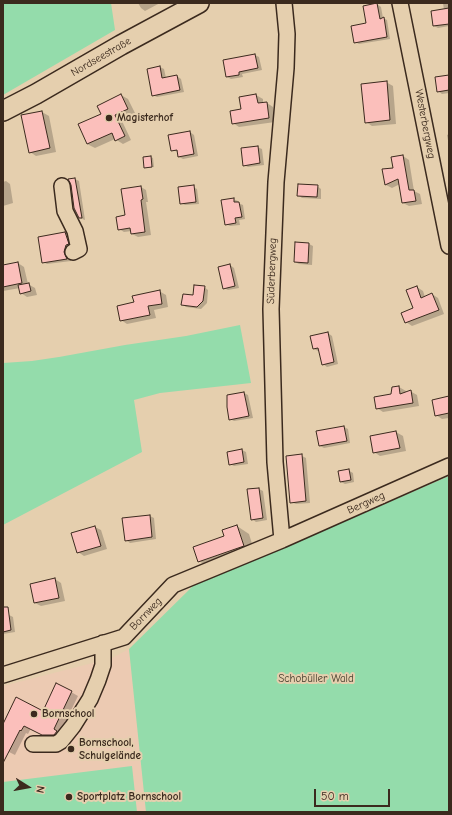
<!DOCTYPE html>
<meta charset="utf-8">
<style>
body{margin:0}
#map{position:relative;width:452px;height:815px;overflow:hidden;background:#e5cfae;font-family:"Comic Neue",sans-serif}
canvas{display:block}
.frame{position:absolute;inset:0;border:4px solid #3b2a1e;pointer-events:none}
.north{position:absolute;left:8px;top:767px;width:40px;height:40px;-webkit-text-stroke:3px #e5cfae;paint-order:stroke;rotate:101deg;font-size:11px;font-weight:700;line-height:16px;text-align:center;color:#3b2a1e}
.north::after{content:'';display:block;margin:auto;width:14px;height:18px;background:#3b2a1e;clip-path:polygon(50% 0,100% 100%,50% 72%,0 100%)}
.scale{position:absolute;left:314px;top:789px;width:76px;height:18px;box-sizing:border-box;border:2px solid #3b2a1e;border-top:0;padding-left:5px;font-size:12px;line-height:14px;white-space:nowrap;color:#3b2a1e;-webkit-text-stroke:3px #e5cfae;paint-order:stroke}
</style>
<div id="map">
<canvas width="452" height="815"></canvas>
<div class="frame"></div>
<div class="north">N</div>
<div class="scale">50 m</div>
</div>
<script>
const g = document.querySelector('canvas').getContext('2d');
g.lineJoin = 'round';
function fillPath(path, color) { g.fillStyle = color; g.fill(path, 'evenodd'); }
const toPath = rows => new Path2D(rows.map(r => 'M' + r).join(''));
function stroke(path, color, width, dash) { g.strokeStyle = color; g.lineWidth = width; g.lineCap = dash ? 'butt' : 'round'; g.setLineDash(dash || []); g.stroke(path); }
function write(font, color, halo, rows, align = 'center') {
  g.font = font + ' "Comic Neue",sans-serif'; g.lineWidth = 4; g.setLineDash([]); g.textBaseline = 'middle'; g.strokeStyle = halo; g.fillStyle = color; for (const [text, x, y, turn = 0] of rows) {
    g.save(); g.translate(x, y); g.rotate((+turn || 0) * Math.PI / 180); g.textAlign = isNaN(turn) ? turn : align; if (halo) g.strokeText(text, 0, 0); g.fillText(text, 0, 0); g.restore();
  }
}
fillPath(toPath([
 [129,649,146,812,3,812,3,686,112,658]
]), '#eccab2');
fillPath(toPath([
 [3,3,111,3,115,30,3,95],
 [240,325,251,383,160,393,134,400,142,452,3,525,3,363,32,361,59,357,125,345,186,336],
 [449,476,449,812,146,812,129,649,196,583,288,546],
 [132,766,137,812,3,812,3,782]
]), '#94dcab');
fillPath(toPath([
 [138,3,160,3,145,11,141,8],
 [443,3,449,3,449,26,438,28,434,26,432,11,444,10],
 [377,4,381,7,383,18,387,20,390,39,359,44,355,42,367,24],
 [255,55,259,57,262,70,242,74,243,77,231,79,227,77],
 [160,67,164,69,166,78,177,76,181,79,184,92,157,97,153,95],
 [449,76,449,93,442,94,438,91],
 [386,82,393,86,396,124,372,126,366,122],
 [121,95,128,99,135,113,121,119,131,140,123,144,115,139,95,148,87,144,102,115],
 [256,95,263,99,263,103,267,103,273,107,275,122,239,127,233,123],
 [42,112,49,116,56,152,36,156,30,152],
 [190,132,194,135,198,156,183,159,179,157,178,152,172,150],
 [449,134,449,146,447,135],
 [257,147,262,149,264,165,248,167,244,165],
 [403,156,409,160,414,191,420,194,422,204,409,206,403,203,400,184,392,188,386,185,383,170,394,168],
 [151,157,153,158,154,167,147,168,145,167],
 [75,179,79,181,85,220,80,218],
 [6,181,10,184,13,203,3,206,3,182],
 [317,186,321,189,321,199,302,198,298,195],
 [141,187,146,190,148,202,146,202,151,235,138,237,132,234,132,231,124,232,119,229],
 [193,187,197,189,199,204,185,205,181,203],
 [233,199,238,201,238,203,243,205,245,219,239,220,240,225,230,226,226,224],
 [65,233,69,235,72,246,68,255,71,261,47,264,43,262],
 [309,244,313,246,312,265,299,264,295,262],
 [18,263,24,267,28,284,35,288,37,295,27,297,21,293,20,288,3,291,3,266],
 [230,265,234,268,239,288,228,290,224,288],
 [204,287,208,290,207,303,201,309,186,307,182,304,194,297],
 [417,287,423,291,425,297,432,294,438,298,444,314,412,326,406,322,415,309],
 [159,291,166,295,168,307,154,310,156,318,127,324,121,320,135,303],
 [328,333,332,336,338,364,327,367,323,364,320,351,318,351,314,349],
 [399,387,406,391,406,393,410,391,417,395,419,406,383,412,377,408,392,395,392,388],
 [244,393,248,395,253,418,234,421,230,419,228,396],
 [449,397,449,418,442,419,436,415],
 [344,427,348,429,350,443,324,448,320,446],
 [396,432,403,436,406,451,380,456,374,452,371,437],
 [242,450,246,452,248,464,234,466,230,464],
 [302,456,306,458,310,503,296,504,291,502],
 [348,470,353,473,354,482,345,484,341,482],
 [259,489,263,491,267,520,256,522,252,519],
 [150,516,154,518,156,539,130,543,126,540],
 [237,526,249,534,255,553,211,568,199,561],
 [95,527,101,530,107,549,84,556,78,552],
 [55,579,61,583,65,601,41,606,35,603],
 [9,615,13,617,15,632,3,634,3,616],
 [57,684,78,696,60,733,63,735,50,738,31,728,28,734,26,733,15,755,3,749,3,726,43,712]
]), '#0003');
const building = toPath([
 [377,3,380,19,384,17,387,37,354,43,351,26,366,23,363,6,377,3],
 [449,8,449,24,433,26,431,11,449,8],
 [255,54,258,68,239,72,239,75,226,77,223,60,255,54],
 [160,66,162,78,177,75,180,90,152,96,147,69,160,66],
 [449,75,449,90,437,92,435,77,449,75],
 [387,81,390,120,365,123,361,84,387,81],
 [121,94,128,109,115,115,125,136,115,141,112,133,87,144,78,124,101,114,97,106,121,94],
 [256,94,258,103,267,102,269,118,232,124,230,111,241,109,239,97,256,94],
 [42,111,50,148,29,153,21,115,42,111],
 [190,131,194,154,178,157,177,150,171,151,168,135,190,131],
 [258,146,260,163,243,166,241,148,258,146],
 [403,155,409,190,414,190,416,201,402,203,398,179,385,185,382,169,393,168,391,157,403,155],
 [151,156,152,167,144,168,143,157,151,156],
 [75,178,82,218,79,218,74,208,71,185,68,179,75,178],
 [298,184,318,185,317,197,297,196,298,184],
 [194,185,196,202,180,204,178,187,194,185],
 [141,186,143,199,141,200,145,232,131,234,130,228,118,230,116,217,125,215,121,189,141,186],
 [234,198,234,202,239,202,242,217,235,218,236,223,225,225,221,200,234,198],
 [65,232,69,244,66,245,64,252,67,259,42,263,38,237,65,232],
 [295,242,309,243,308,263,294,262,295,242],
 [18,262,22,283,3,287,3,265,18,262],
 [230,264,235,286,223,289,218,267,230,264],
 [29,283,31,291,20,294,18,285,29,283],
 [194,285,205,286,203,301,197,307,181,305,183,294,193,295,194,285],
 [417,286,421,298,432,293,439,310,405,323,401,313,413,308,406,290,417,286],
 [160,290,162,304,148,306,150,315,120,321,117,306,134,302,132,296,160,290],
 [328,332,334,362,322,365,318,348,313,349,310,336,328,332],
 [399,386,400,394,411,390,413,403,376,409,374,397,391,394,392,387,399,386],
 [244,392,249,416,229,420,227,407,227,395,244,392],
 [449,396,449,413,435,416,432,400,449,396],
 [344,426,347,441,319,446,316,431,344,426],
 [396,431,400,448,373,453,370,436,396,431],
 [242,449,244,462,229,465,227,452,242,449],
 [302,454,306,501,290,503,286,456,302,454],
 [349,469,351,480,340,482,338,471,349,469],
 [259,488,263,518,251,520,247,489,259,488],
 [150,515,152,537,125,541,122,518,150,515],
 [237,525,244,546,198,562,193,547,224,536,222,530,237,525],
 [95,526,101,546,77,553,71,533,95,526],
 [55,578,59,598,34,603,30,584,55,578],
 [3,607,8,607,11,630,3,632,3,607],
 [56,683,72,691,54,729,57,731,54,735,42,735,24,726,21,731,20,730,3,763,3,724,16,697,43,711,56,683]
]);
fillPath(building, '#fbbfbb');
stroke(building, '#3b2a1e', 1);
const minor = toPath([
 [400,3,449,246],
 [62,186,65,211,75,231,79,249,73,252],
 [282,540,275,462,271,309,276,182,286,68,287,34,284,3],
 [3,675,124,637,173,585,282,540,449,466],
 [33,744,56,744,61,741,73,726,90,699,98,680,103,665,103,643]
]);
const major = toPath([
 [3,111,36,94,121,45,199,3]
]);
stroke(minor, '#3b2a1e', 18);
stroke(major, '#3b2a1e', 22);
stroke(minor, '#e5cfae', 15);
stroke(major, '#e5cfae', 19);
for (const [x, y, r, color] of [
 [109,118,4,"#3b2a1e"],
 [34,714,4,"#3b2a1e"],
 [71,749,4,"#3b2a1e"],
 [69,797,4,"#3b2a1e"]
]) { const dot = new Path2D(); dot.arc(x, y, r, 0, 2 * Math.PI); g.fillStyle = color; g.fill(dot); stroke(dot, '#e5cfae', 1.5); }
write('11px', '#3b2a1e', '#e5cfae', [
 ["Nordseestraße",101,57,-30],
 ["Westerbergweg",425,124,79],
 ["Süderbergweg",272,271,-88],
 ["Bergweg",366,503,-24],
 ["Bornweg",146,614,-46]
]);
write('bold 11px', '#3b2a1e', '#e5cfae', [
 ["Magisterhof",117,118],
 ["Bornschool",42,714],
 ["Bornschool,",79,743],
 ["Schulgelände",79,756],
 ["Sportplatz Bornschool",77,797]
], 'left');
write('11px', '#443c2c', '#e5cfae', [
 ["Schobüller Wald",316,679]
]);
</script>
